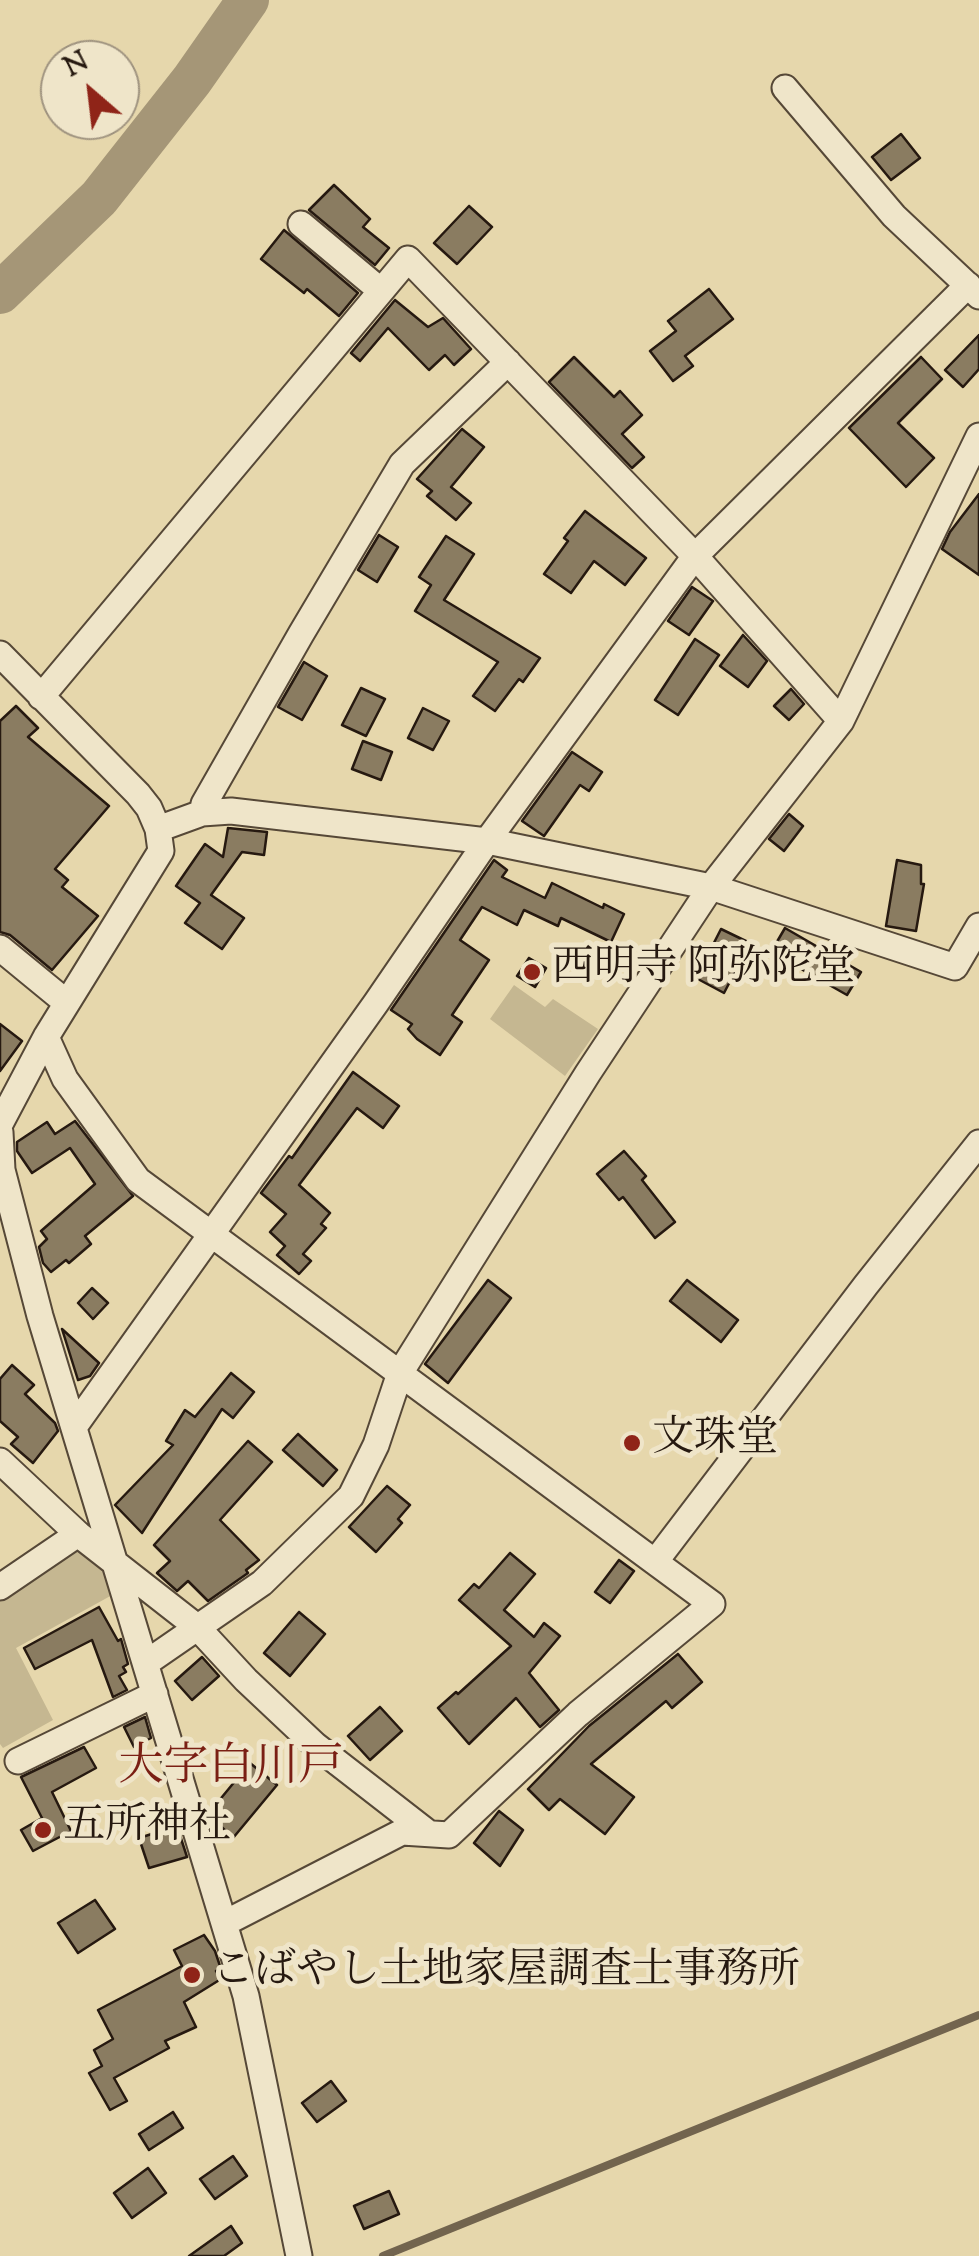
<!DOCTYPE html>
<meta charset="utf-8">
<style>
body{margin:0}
#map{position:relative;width:979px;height:2256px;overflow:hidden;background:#e6d7ac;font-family:"Sorts Mill Goudy",serif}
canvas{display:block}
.north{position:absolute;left:40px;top:40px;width:100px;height:100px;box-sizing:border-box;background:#efe5c9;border:2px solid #9f937f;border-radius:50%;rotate:332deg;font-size:28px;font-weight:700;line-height:40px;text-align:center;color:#261910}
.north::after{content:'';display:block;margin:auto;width:35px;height:45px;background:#8f2418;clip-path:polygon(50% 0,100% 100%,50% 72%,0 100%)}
</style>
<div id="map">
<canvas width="979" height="2256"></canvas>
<div class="north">N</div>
</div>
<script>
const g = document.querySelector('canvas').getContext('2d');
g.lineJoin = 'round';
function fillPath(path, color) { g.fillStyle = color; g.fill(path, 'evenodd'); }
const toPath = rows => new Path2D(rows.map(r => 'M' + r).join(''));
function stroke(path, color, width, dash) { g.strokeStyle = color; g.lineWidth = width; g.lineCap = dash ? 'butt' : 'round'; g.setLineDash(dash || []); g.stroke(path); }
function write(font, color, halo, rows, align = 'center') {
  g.font = font + ' "Sorts Mill Goudy","Noto Serif JP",serif'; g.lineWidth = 10; g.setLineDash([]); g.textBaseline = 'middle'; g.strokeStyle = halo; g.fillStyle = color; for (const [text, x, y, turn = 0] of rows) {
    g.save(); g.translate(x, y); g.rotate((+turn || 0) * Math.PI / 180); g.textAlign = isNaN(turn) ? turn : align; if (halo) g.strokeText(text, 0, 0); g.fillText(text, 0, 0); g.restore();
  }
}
fillPath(toPath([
 [514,985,545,1007,553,999,598,1029,565,1076,490,1019],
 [77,1545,110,1569,114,1594,16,1648,53,1720,3,1748,0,1744,0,1597]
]), '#c5b791');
stroke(toPath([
 [383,2256,979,2015]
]), '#72644e', 8);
stroke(toPath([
 [0,293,99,198,192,80,248,0]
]), '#a59677', 42);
const building = toPath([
 [901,134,920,158,891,180,872,157,901,134],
 [334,185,370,219,363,227,389,248,375,265,309,210,334,185],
 [469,206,492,227,457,264,434,243,469,206],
 [284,230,358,293,339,316,307,289,304,293,261,259,284,230],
 [709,289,733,319,685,356,693,366,673,381,650,351,676,331,668,321,709,289],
 [395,300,428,327,443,318,471,349,454,365,445,355,429,370,388,328,360,361,351,353,395,300],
 [979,335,979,369,963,387,945,370,979,335],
 [574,357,614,397,620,391,642,415,622,434,644,457,632,468,549,382,574,357],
 [921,357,942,379,898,423,934,458,906,487,849,428,921,357],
 [462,429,484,447,451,487,471,503,456,520,427,496,432,491,417,479,462,429],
 [979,494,979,575,942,549,950,532,979,494],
 [585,511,646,558,625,585,594,561,571,593,544,574,568,541,564,538,585,511],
 [379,535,398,547,377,582,358,570,379,535],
 [446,536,474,554,444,600,540,658,523,682,519,679,495,711,473,696,498,662,415,611,431,585,419,577,446,536],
 [692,587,713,601,689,635,668,621,692,587],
 [743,635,767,661,748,687,720,666,743,635],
 [695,639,719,655,678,715,655,700,695,639],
 [304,662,327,676,302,720,278,707,304,662],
 [361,688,385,699,366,736,342,725,361,688],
 [791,689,804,704,789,720,774,706,791,689],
 [16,706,38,728,28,737,109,806,55,869,68,880,62,887,98,916,52,970,10,935,0,932,0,721,16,706],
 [423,708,449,721,433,750,408,738,423,708],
 [363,741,392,752,381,780,352,769,363,741],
 [572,752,602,772,589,791,580,785,544,836,522,821,572,752],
 [789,814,803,826,784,851,769,839,789,814],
 [228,828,267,832,264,855,242,852,211,895,244,918,222,949,185,923,200,903,176,886,205,844,223,857,228,828],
 [494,860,507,870,502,877,545,898,552,883,603,908,604,904,624,914,611,942,561,918,558,926,524,910,517,925,482,907,460,940,489,960,452,1015,462,1022,440,1055,417,1039,408,1029,412,1024,391,1010,494,860],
 [897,860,921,865,921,884,924,884,916,931,886,926,897,860],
 [785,928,861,972,847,995,771,952,785,928],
 [721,929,750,943,724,993,696,978,721,929],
 [529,958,546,968,535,987,517,976,529,958],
 [0,1024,22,1041,0,1071,0,1024],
 [353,1072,399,1106,383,1128,357,1108,299,1185,330,1213,321,1224,326,1228,303,1254,311,1261,299,1274,277,1255,285,1246,270,1232,286,1214,261,1193,289,1156,292,1158,353,1072],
 [75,1121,133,1196,85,1236,91,1244,69,1263,66,1260,51,1272,43,1263,39,1247,47,1239,41,1231,95,1184,70,1148,32,1173,17,1151,17,1142,47,1122,55,1134,75,1121],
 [624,1151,646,1176,642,1180,675,1222,655,1238,623,1197,619,1200,597,1174,624,1151],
 [488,1280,511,1298,448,1383,425,1364,488,1280],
 [687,1280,738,1320,721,1342,670,1301,687,1280],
 [92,1288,108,1303,93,1319,78,1303,92,1288],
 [62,1329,99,1363,90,1376,78,1380,62,1329],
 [12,1365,34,1385,25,1394,55,1423,58,1431,33,1463,11,1444,18,1437,0,1421,0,1379,12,1365],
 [231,1373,254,1392,233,1418,222,1409,142,1533,115,1505,173,1445,166,1441,185,1410,195,1417,231,1373],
 [298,1434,337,1470,323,1486,283,1450,298,1434],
 [248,1441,272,1462,220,1520,259,1560,246,1570,248,1573,208,1601,188,1581,177,1591,157,1573,170,1561,154,1545,248,1441],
 [387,1486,410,1505,398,1519,402,1523,376,1552,349,1527,387,1486],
 [510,1553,535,1574,504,1610,534,1637,544,1623,560,1636,529,1673,559,1710,540,1727,516,1698,469,1744,438,1708,456,1692,458,1694,511,1646,459,1600,474,1584,479,1588,510,1553],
 [619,1560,634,1571,610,1603,595,1592,619,1560],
 [99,1607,118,1641,121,1639,128,1664,123,1667,126,1672,119,1676,127,1690,113,1697,92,1640,35,1669,24,1648,99,1607],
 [299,1612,325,1634,290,1676,264,1653,299,1612],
 [678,1654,702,1682,672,1708,666,1701,591,1764,634,1797,605,1834,560,1799,549,1810,528,1789,589,1726,678,1654],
 [202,1657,219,1676,192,1700,175,1681,202,1657],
 [380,1707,402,1731,370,1760,348,1736,380,1707],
 [145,1717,151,1738,134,1747,124,1727,145,1717],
 [84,1747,96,1768,52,1792,71,1831,33,1851,21,1830,42,1818,21,1777,84,1747],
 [250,1763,277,1785,233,1838,208,1814,250,1763],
 [499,1811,523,1830,500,1866,474,1843,499,1811],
 [177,1826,187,1857,149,1868,139,1838,177,1826],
 [95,1900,115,1929,78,1953,58,1923,95,1900],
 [204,1935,215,1951,221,1969,216,1971,221,1979,184,2002,196,2027,165,2041,169,2048,114,2078,127,2101,110,2110,89,2073,102,2066,94,2050,113,2039,98,2010,182,1966,174,1950,204,1935],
 [331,2081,346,2101,317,2122,302,2103,331,2081],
 [173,2112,183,2128,149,2150,139,2134,173,2112],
 [233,2156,247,2176,215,2199,200,2179,233,2156],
 [148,2168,166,2193,132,2218,114,2193,148,2168],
 [389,2191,399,2214,364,2229,354,2206,389,2191],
 [231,2226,242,2243,224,2256,189,2256,231,2226]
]);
fillPath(building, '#8a7c61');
stroke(building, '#261910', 2.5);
const street = toPath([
 [785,88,894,216,979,296],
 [301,224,380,290],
 [0,654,138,794,149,808,158,829,161,851,46,1037,0,1124],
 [41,697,408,259,695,556,841,721],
 [202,813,204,804,301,634,402,464,508,362],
 [158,829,202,813,231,811,487,841,711,887,955,967,979,926],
 [0,948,67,1003],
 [46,1037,65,1079,138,1180,655,1562,866,1285,979,1143],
 [0,1132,2,1170,40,1316,246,1996,299,2256],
 [74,1427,376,1003,487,841,695,556,968,285],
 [0,1461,78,1534],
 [0,1587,78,1534,197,1627,246,1680,315,1745,427,1832],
 [146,1663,262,1583,351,1496,376,1445,400,1373,588,1073,711,887,841,721,979,436],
 [18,1761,155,1694],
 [225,1923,402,1832,449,1835,578,1714,712,1604,655,1562]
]);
stroke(street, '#564837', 29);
stroke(street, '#efe5c9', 25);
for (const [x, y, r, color] of [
 [532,972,10,"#8f2418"],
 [632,1443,10,"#8f2418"],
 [43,1830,10,"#8f2418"],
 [192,1975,10,"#8f2418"]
]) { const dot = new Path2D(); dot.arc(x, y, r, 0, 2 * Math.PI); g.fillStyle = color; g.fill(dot); stroke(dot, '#efe5c9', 4); }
write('42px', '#261910', '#efe5c9', [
 ["西明寺 阿弥陀堂",552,972],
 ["文珠堂",652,1443],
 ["五所神社",63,1830],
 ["こばやし土地家屋調査士事務所",212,1975]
], 'left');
write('45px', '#7a1f14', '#efe5c9', [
 ["大字白川戸",231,1771]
]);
</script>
